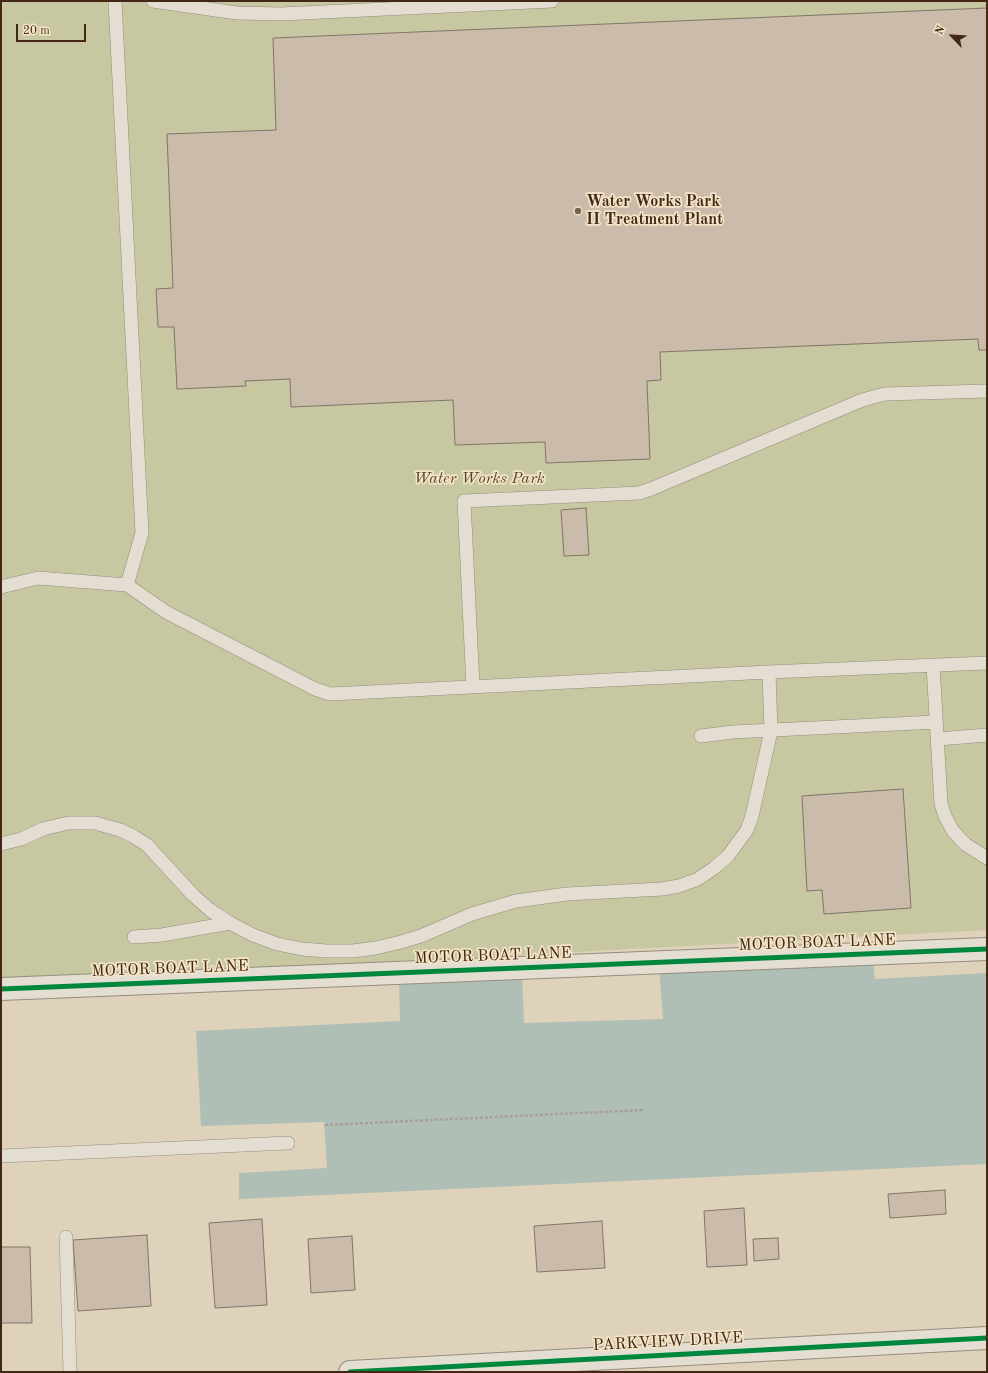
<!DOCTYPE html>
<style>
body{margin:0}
#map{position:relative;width:988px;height:1373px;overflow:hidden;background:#ded2ba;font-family:"Old Standard TT",serif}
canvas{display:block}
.frame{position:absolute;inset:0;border:2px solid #422715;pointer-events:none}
.north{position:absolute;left:932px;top:16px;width:40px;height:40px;-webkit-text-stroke:3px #f3e4c8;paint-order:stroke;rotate:295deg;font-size:11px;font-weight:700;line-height:16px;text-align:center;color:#422715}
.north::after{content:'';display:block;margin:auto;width:14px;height:18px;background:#422715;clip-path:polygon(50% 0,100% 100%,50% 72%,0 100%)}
.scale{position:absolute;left:16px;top:24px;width:70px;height:18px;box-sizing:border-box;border:2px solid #422715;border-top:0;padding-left:5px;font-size:12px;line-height:14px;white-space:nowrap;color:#422715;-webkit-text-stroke:3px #f3e4c8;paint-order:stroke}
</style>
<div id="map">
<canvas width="988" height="1373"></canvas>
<div class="frame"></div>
<div class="north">N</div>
<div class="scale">20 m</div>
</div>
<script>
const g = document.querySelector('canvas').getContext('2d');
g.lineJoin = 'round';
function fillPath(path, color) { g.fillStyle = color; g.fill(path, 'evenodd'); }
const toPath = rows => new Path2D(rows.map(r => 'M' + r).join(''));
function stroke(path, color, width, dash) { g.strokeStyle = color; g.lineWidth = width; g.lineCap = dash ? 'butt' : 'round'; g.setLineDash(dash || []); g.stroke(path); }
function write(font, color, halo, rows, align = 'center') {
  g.font = font + ' "Old Standard TT",serif'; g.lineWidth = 3.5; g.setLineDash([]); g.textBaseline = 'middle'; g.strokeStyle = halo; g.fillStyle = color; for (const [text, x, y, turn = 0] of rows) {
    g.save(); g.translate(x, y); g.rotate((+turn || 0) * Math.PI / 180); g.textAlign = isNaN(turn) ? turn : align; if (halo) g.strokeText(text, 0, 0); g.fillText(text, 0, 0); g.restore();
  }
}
fillPath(toPath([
 [1,1,987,1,987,930,499,956,1,981]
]), '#c7c7a1');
fillPath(toPath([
 [873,957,875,979,987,973,987,1164,239,1199,239,1173,327,1168,324,1122,201,1126,196,1031,400,1021,399,982,522,976,524,1023,663,1019,659,968]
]), '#b0bfb5');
const building = toPath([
 [987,8,987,350,979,350,978,339,660,352,661,380,647,381,650,459,546,463,545,442,455,445,453,400,291,407,290,379,245,381,246,386,177,389,174,327,158,327,156,289,173,288,167,134,276,130,273,38,987,8],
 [586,508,589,555,564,556,561,510,586,508],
 [903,789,911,908,824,914,822,890,807,891,802,796,903,789],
 [945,1190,946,1214,890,1218,888,1194,945,1190],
 [744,1208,747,1265,707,1267,704,1211,744,1208],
 [262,1219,267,1305,215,1308,209,1223,262,1219],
 [602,1221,605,1268,537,1272,534,1226,602,1221],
 [147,1235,151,1306,78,1311,73,1240,147,1235],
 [352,1236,355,1290,311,1293,308,1239,352,1236],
 [778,1238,779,1259,754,1261,753,1239,778,1238],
 [1,1247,30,1247,32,1323,1,1323,1,1247]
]);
fillPath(building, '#cbbbaa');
stroke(building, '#807668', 1);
const lane = toPath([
 [115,1,142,533,127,585],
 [153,1,237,13,281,14,552,1],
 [1,587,38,578,127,585,166,612,315,689,330,694,769,672,987,663],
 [933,665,941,804,945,816,953,831,965,844,987,858],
 [473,687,464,501,639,493,651,489,860,401,873,397,885,394,987,391],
 [701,736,733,732,936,722],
 [938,739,987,735],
 [1,844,21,839,43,829,68,823,95,823,120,830,133,836,147,845,193,895,210,910,230,923,253,935,277,944,302,949,326,951,353,951,376,948,401,942,421,936,472,914,516,901,567,894,662,889,679,886,698,879,714,868,728,856,747,830,752,816,771,731,769,672],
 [134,937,162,935,230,923],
 [1,1156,288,1143],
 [66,1237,70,1372]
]);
const street = toPath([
 [1,989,987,949],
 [350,1372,987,1338]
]);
stroke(lane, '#968c7d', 14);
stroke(street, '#968c7d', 24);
stroke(toPath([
 [325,1125,643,1110]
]), '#a8a095', 2.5, [3, 2]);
stroke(lane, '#e4ded2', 13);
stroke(street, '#e4ded2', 22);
stroke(toPath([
 [1,989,987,949],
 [350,1372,987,1338]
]), '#00873e', 5);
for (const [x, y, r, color] of [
 [578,211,4,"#79634f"]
]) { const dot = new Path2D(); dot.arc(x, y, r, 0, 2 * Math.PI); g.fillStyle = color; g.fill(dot); stroke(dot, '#f3e4c8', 1.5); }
write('bold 16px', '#422715', '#f3e4c8', [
 ["Water Works Park",586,202],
 ["II Treatment Plant",586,220]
], 'left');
write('italic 16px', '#59452d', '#f3e4c8', [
 ["Water Works Park",479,479]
]);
write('16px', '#422715', '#f3e4c8', [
 ["MOTOR BOAT LANE",817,943,-2],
 ["MOTOR BOAT LANE",493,956,-2],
 ["MOTOR BOAT LANE",170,969,-2],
 ["PARKVIEW DRIVE",668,1342,-3]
]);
</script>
